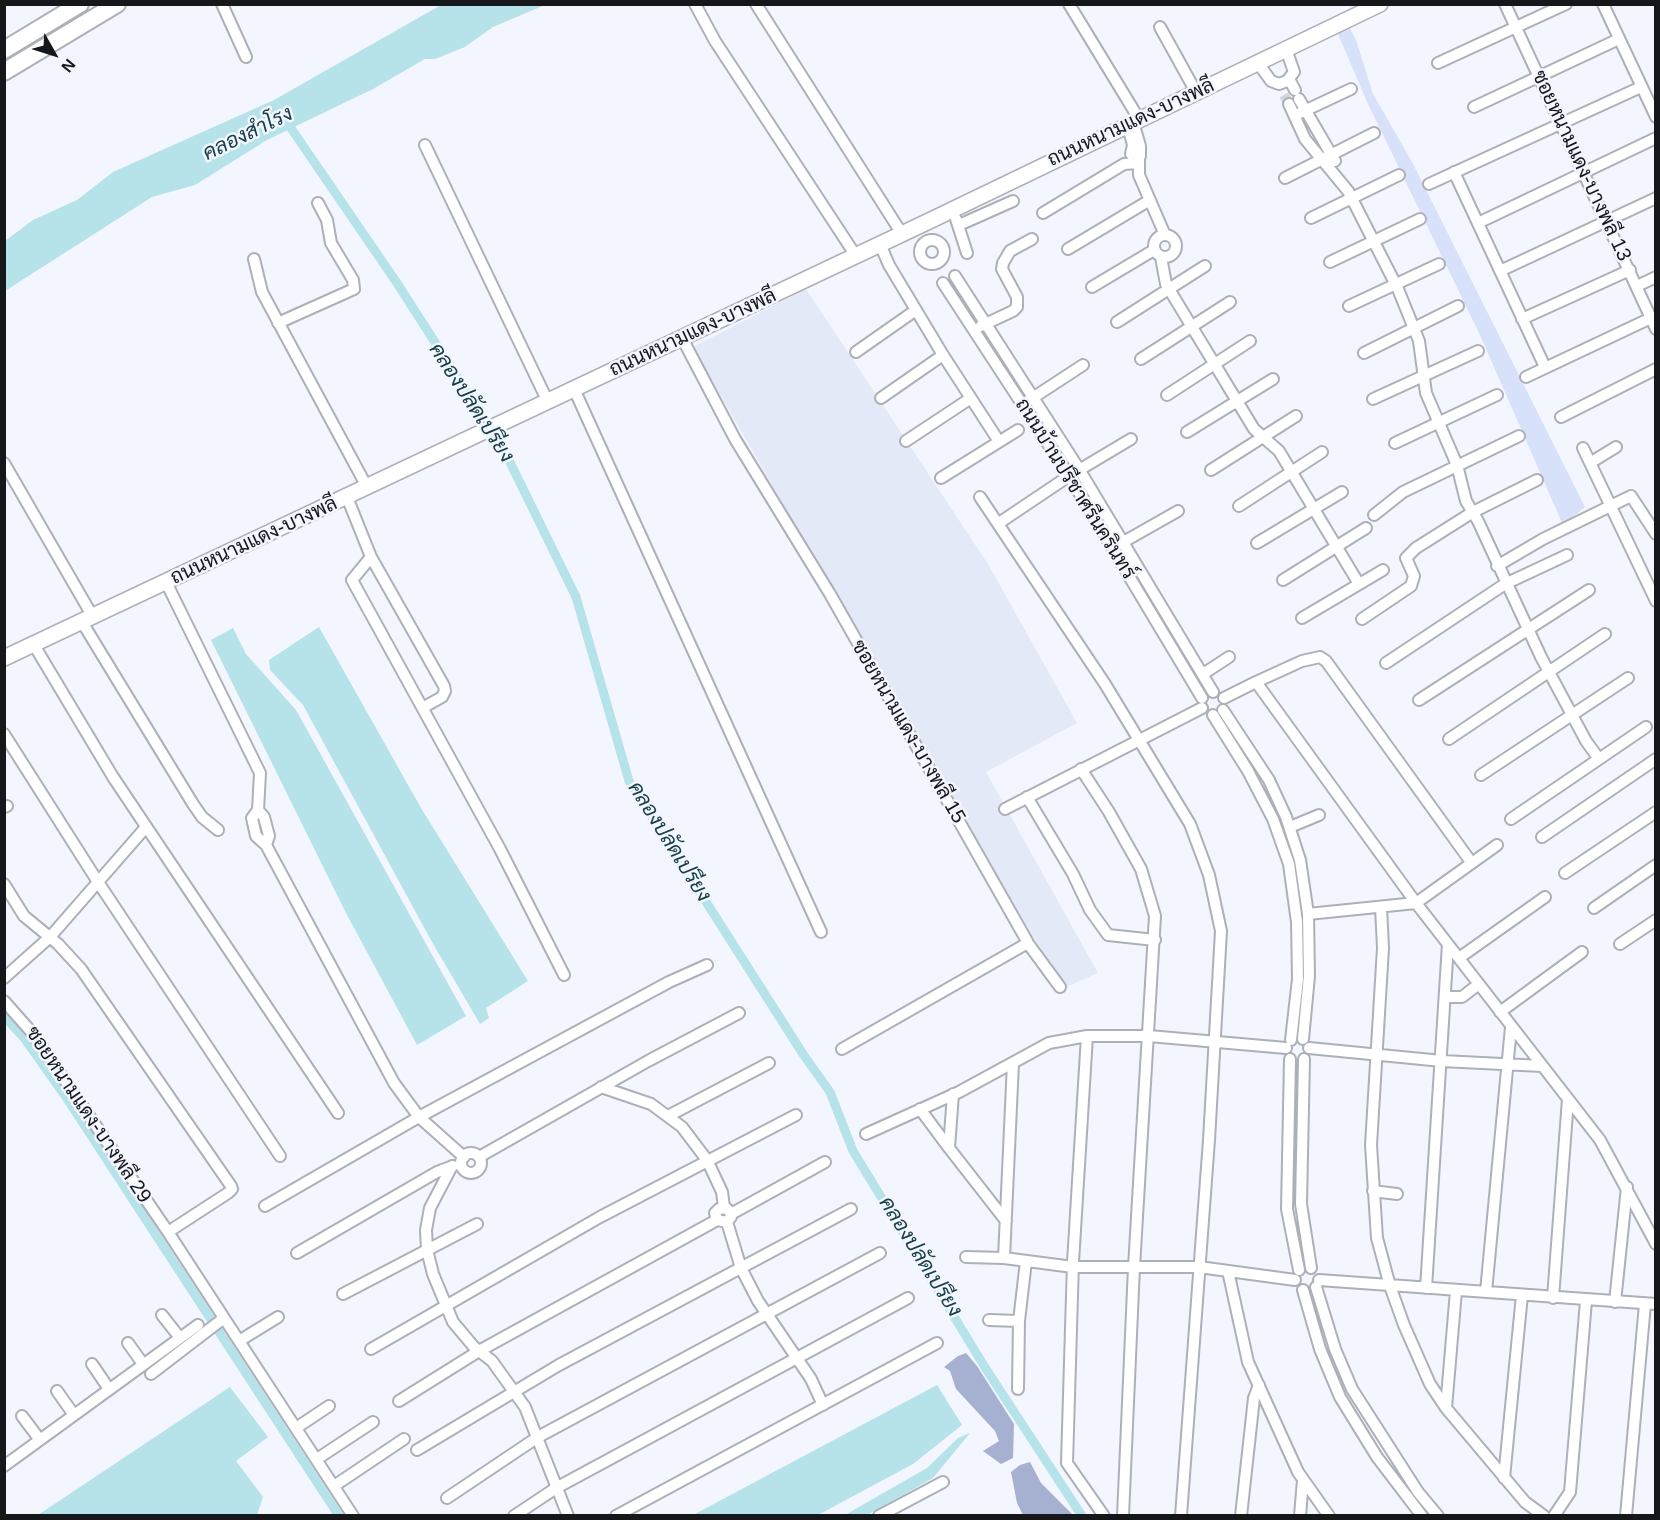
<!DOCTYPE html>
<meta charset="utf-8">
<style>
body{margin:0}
#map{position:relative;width:1660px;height:1520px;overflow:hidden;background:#f3f6fe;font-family:Arial,sans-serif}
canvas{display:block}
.frame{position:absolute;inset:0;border:6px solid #16171a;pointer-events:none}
.north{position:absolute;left:24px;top:24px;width:60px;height:60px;-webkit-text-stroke:4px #f3f6fe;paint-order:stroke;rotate:129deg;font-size:16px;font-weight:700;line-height:24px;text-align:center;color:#16171a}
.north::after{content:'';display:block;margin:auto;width:21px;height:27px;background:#16171a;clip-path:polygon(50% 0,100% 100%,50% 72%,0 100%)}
</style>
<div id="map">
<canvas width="1660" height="1520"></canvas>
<div class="frame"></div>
<div class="north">N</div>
</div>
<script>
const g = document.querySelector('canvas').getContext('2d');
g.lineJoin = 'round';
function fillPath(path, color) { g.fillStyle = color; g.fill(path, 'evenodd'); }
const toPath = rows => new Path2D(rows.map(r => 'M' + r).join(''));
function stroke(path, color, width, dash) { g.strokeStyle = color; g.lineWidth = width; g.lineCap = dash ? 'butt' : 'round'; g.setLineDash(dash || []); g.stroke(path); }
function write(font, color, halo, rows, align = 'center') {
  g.font = font + ' Arial,Sarabun,sans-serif'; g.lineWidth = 5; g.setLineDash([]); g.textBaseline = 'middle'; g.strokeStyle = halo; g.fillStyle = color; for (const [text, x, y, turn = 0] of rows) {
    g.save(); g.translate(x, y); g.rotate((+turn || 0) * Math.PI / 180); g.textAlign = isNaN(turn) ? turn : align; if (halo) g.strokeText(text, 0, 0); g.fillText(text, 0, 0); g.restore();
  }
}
fillPath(toPath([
 [806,289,988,564,1077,723,986,772,1098,973,1064,988,951,798,693,347]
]), '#e4e9f7');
fillPath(toPath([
 [1349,27,1356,40,1373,94,1412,162,1585,507,1563,525,1480,335,1368,104,1338,34]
]), '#d8e1fa');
fillPath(toPath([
 [966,1353,977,1366,1014,1424,1013,1458,1001,1464,983,1451,999,1441,995,1431,956,1389,950,1371,944,1367,958,1356],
 [1030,1462,1041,1483,1073,1515,1023,1515,1017,1503,1011,1472,1020,1465]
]), '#a6b0d0');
fillPath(toPath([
 [441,5,545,5,493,27,465,47,435,59,425,59,373,89,267,140,195,185,152,197,5,291,5,241,33,220,77,200,113,172,274,100],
 [319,627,421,808,528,981,486,1008,489,1018,480,1024,432,942,303,705,270,670,269,660],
 [233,628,246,654,296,710,466,1016,417,1045,346,913,211,640],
 [937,1385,962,1425,913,1464,818,1515,693,1515],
 [230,1387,268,1437,236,1461,263,1497,257,1515,38,1515],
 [970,1433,933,1478,867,1515,845,1515,927,1468,958,1438]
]), '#b6e2e9');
stroke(toPath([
 [284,118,397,283,504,450,576,597,629,781,803,1054,830,1092,853,1151,986,1369,1082,1516],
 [4,1016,24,1038,68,1100,339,1516]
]), '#b6e2e9', 9);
stroke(toPath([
 [1284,95,1289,104]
]), '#d2d5dc', 10, [10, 5]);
const street = toPath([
 [222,4,246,57],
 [695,4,715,41,856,256],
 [756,4,902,234],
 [1069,4,1139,119],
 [1505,4,1656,329],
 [1603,4,1656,117],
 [1160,27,1196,92],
 [1258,63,1271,81,1279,84,1287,81,1294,72,1286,49],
 [1438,63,1566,4],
 [1289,79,1295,90],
 [1299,99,1335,161],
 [1289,104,1305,139,1348,191,1398,289,1419,341,1426,393,1457,465,1466,501,1478,521,1541,657,1586,741,1599,759],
 [1474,107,1619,39],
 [1300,113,1351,89],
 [1133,122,1140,146,1140,156],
 [1130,134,1133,145,1131,154],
 [425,145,548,402],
 [1139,159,1139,175,1165,235],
 [1454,172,1545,367],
 [1285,178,1374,133],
 [1429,184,1641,87],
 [1043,213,1124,164,1138,163],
 [1311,218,1399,175],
 [956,219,967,253],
 [1478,223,1656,138],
 [959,225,1013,201],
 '1154 246a11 11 0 1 1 22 0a11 11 0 1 1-22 0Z',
 '920 252a12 12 0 1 1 24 0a12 12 0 1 1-24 0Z',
 [880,244,889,265,943,355,998,440],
 [1068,249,1150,200],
 [1161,257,1166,284,1192,327,1254,429,1279,451,1359,584],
 [254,259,262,292,367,487],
 [1330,262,1420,219],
 [1500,271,1656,198],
 [955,276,1079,469,1213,692],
 [943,283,1069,476,1202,698],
 [1637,286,1656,277],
 [1092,287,1154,250],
 [1349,306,1439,264],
 [1522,319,1630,270],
 [1117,322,1205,266],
 [278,323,354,289,353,280,331,243,327,220,318,203],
 [981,326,1013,311,1017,307,1017,297,1002,269,1003,263,1010,251,1032,239],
 [682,338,735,439,830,594,1027,941,1026,944,842,1049],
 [856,352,916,310],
 [1364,353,1458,306],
 [1141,359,1230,302],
 [1526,377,1651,318],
 [574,389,821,932],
 [1167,395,1250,341],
 [881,398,943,355],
 [1373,399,1478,351],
 [1028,401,1083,365],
 [1561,417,1656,369],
 [1187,432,1273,379],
 [906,441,971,398],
 [1395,443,1497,395],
 [1583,448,1656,601],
 [4,463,93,617],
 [1590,463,1616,447],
 [1211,470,1296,416],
 [941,478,1018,430],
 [347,497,371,557,352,580,500,849,564,975],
 [980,497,1105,684,1190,824,1209,875,1221,931,1209,1140,1181,1516],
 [1239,506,1322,452],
 [1374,515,1403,492,1519,436],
 [999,523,1069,476,1131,439],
 [1257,543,1342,492],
 [1118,545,1178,511],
 [371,557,444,686,445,691,442,697,424,707],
 [1497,566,1543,539,1631,496,1656,534],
 [1283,580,1366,528],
 [166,582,260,773,258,810,252,818,256,836,266,845,394,1083,419,1117,464,1157],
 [1302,618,1383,570],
 [1362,619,1411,586,1414,576,1406,558,1416,548,1473,512,1537,480],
 [82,622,193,804,202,817,218,830],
 [34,645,113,777,338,1113],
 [1386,663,1505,584,1567,555],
 [1203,674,1229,657],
 [1256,682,1302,661,1320,657,1326,661,1471,862],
 [1224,698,1256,682,1416,903,1600,1140,1656,1244],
 [1419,700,1589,590],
 [1223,710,1269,780,1286,817,1300,860,1308,914,1309,976,1303,1039],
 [1213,715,1248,771,1273,819,1289,864,1297,922,1298,979,1291,1040],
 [4,734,98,882,280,1156],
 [1449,739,1605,634],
 [1081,769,1109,812,1141,869,1155,916,1134,1267,1123,1516],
 [1481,775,1628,678],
 [1027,797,1073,874,1090,910,1108,935,1155,940],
 [4,807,7,806],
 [1005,809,1202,708],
 [258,810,264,817,269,836,266,845],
 [1511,819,1646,727],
 [1290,827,1319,815],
 [1542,837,1656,759],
 [1565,873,1656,812],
 [4,884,24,916,58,944,81,969,231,1186,232,1189,228,1193,168,1232],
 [1381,907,1383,948,1371,1145,1377,1238,1390,1286,1404,1325,1430,1384,1446,1408,1525,1502,1544,1516],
 [1594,908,1656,865],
 [1308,914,1416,903,1497,845],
 [1027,942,1060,987],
 [1620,944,1656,920],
 [1459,958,1545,897],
 [4,978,50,937,146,827],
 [1445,997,1462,997,1479,984],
 [4,1001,35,1036,168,1232,353,1516],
 [1500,1012,1582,952],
 [1087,1036,1149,1036,1286,1048],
 [1309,1048,1442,1061,1542,1066],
 [1290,1059,1287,1209,1299,1270],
 [1304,1059,1301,1204,1311,1268],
 [601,1087,651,1104,682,1127,707,1160,722,1192,724,1207],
 [953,1094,949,1148,1006,1221],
 [920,1109,949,1148],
 [668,1116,769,1063],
 [866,1134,959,1092,1049,1043,1087,1036,1073,1262,1067,1463,1104,1516],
 '461 1163a10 10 0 1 1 20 0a10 10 0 1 1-20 0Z',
 [479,1157,648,1061,739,1013],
 [452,1166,430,1208,426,1230,427,1250,433,1274,453,1322,474,1347,492,1361,525,1407,568,1516],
 [1373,1191,1397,1194],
 [265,1206,419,1117,669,982,707,965],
 [731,1214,825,1162],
 [727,1222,717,1220,715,1213,719,1209,726,1208,730,1212,731,1217,727,1222,741,1268,758,1301,811,1379,823,1405],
 [297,1253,437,1172,453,1166],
 [966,1257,1004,1258,1013,1063],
 [1004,1258,1073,1267,1199,1267,1295,1280],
 [1228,1271,1248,1362,1298,1472,1329,1516],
 [1319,1280,1656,1304],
 [1316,1287,1335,1349,1352,1389,1418,1492,1438,1516],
 [1426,1288,1448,944],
 [1303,1290,1320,1349,1340,1397,1377,1457,1422,1516],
 [1486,1292,1511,1027],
 [343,1294,477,1224],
 [1553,1298,1568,1099],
 [1615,1302,1627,1187],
 [162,1315,180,1338],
 [989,1320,1019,1321],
 [239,1341,278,1317],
 [128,1343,143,1364],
 [371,1349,600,1217,796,1115],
 [92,1364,109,1389],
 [151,1374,224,1318],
 [1018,1389,1019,1321,1026,1261],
 [57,1391,74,1415],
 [399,1401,479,1351,717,1220],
 [1446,1408,1456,1291],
 [22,1416,40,1440],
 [296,1428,329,1406],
 [417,1450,559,1365,851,1209],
 [317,1459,373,1422],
 [4,1466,198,1325],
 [1504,1478,1522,1295],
 [334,1486,404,1439],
 [447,1498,538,1437,880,1253],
 [514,1516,556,1488,908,1298],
 [616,1516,937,1343],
 [879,1516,943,1482],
 [1241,1516,1254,1398,1259,1385],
 [1300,1516,1303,1480],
 [1554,1516,1570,1492,1586,1301],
 [1626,1516,1645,1304]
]);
const secondary = toPath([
 [4,658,925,223,1380,4]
]);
const primary = toPath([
 [4,50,80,4],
 [4,72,117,4]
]);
stroke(street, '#adb0b7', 14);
stroke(secondary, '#adb0b7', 18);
stroke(primary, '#adb0b7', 20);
stroke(street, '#fff', 10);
stroke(secondary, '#fff', 15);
stroke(primary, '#fff', 16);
write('20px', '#16171a', '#f3f6fe', [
 ["ถนนหนามแดง-บางพลี",1131,123,-25],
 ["ซอยหนามแดง-บางพลี 13",1581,166,65],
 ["ถนนหนามแดง-บางพลี",693,333,-25],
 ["ถนนบ้านปรีชาศรีนครินทร์",1075,489,58],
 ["ถนนหนามแดง-บางพลี",254,541,-25],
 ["ซอยหนามแดง-บางพลี 15",908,732,60],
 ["ซอยหนามแดง-บางพลี 29",88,1115,56]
]);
write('italic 21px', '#164045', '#f3f6fe', [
 ["คลองสำโรง",248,134,-26],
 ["คลองปลัดเปรียง",471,403,57],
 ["คลองปลัดเปรียง",669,842,58],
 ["คลองปลัดเปรียง",920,1257,58]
]);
</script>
